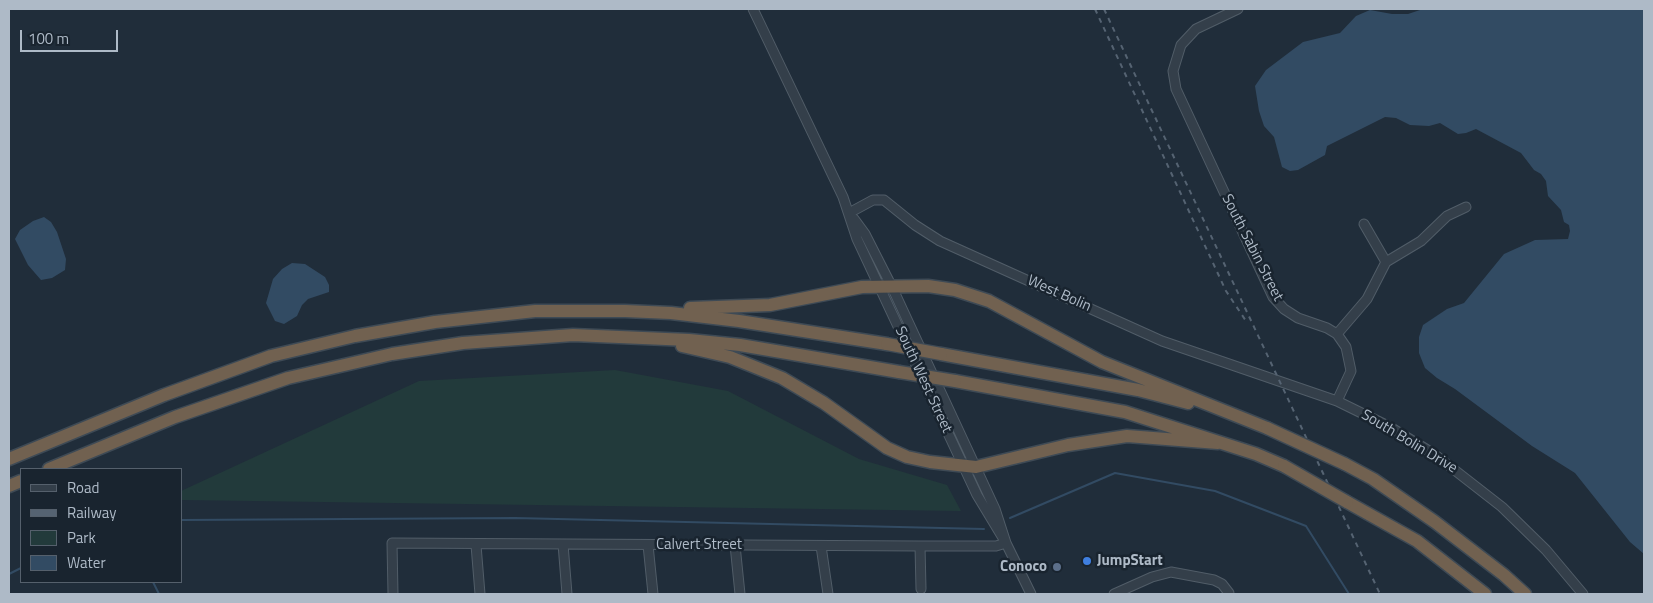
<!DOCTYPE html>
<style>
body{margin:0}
#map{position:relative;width:1653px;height:603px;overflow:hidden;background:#202d3a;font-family:"Titillium Web",sans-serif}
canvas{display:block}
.frame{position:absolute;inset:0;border:10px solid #aebac7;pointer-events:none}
.legend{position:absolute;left:20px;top:468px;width:162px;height:115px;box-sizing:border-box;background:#19242f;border:1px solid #55606c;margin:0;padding:6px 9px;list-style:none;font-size:15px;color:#aebac7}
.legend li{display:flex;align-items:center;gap:10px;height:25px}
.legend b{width:25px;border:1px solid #55606c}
.scale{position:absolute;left:20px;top:30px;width:98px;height:22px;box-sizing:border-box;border:2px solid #aebac7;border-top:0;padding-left:6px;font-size:15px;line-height:18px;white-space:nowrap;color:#aebac7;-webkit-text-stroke:4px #19242f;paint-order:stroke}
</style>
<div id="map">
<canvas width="1653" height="603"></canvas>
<div class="frame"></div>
<ul class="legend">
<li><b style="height:6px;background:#343f4a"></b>Road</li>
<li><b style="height:6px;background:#556372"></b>Railway</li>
<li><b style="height:14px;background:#223a3b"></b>Park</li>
<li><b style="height:14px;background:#324b63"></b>Water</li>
</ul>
<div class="scale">100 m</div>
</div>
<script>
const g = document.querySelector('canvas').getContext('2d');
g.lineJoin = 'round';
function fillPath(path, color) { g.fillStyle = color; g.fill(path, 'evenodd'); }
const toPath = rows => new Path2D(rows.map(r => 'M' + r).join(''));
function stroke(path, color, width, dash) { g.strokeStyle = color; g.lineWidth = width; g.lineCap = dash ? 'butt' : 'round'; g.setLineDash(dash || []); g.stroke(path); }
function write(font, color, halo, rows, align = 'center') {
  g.font = font + ' "Titillium Web",sans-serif'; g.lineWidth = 5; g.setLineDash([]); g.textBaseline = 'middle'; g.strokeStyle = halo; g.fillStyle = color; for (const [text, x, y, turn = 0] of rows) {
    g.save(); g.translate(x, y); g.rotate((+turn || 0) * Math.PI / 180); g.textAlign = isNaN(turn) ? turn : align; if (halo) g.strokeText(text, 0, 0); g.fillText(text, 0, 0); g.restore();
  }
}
fillPath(toPath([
 [615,370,728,391,859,459,947,485,961,511,181,500,181,491,419,381]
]), '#223a3b');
fillPath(toPath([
 [1423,9,1644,9,1644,554,1630,542,1575,473,1532,446,1455,389,1437,378,1425,368,1419,353,1419,337,1423,325,1447,309,1464,303,1504,254,1535,240,1568,239,1570,231,1569,225,1564,222,1561,210,1548,196,1546,181,1541,174,1534,170,1521,153,1476,129,1466,133,1458,134,1440,123,1429,126,1410,125,1396,118,1385,117,1327,146,1325,155,1298,170,1290,171,1282,167,1274,137,1264,126,1259,111,1255,86,1266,70,1303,42,1340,33,1356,16,1370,10,1392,14,1408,14],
 [44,217,51,222,57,232,66,259,65,270,52,278,41,280,28,265,15,239,20,230,33,221],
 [292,263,305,264,325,277,329,285,329,292,308,299,302,305,297,316,284,324,275,321,266,303,273,279,282,269]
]), '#324b63');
stroke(toPath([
 [1010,518,1115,473,1215,491,1306,526,1349,594],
 [181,520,515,518,984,529],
 [9,574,21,568],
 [153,582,159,594]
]), '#324b63', 2);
const minor = toPath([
 [753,9,843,197,857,239,977,495,1006,543],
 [1238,9,1196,29,1181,45,1173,71,1176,89,1273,297,1284,309,1298,318,1327,328,1337,334,1346,347,1351,371,1337,401],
 [849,213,873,200,884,200,915,225,940,241,1162,341,1337,401,1390,427,1434,454,1502,507,1546,550,1583,594],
 [854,219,865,234,892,287,995,509,1006,543,1031,594],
 [1364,224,1386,262],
 [1337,334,1367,299,1386,262,1421,241,1447,216,1466,207],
 [563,544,567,594],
 [476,545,480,594],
 [648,545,653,594],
 [735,545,740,594],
 [821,546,828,594],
 [920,546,921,589],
 [393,594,392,543,920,546,996,546,1006,543],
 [1114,594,1152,577,1171,572,1214,580,1222,584,1229,593]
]);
const highway = toPath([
 [690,308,770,305,862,287,928,286,955,290,989,301,1102,362,1267,428],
 [682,346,730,357,782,378,824,403,887,448,907,457,930,462,976,467,1068,445,1127,436,1218,443],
 [941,354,1138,390,1188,403],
 [955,381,1125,412,1256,454,1284,466],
 [9,459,164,395,271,356,355,336,435,322,535,311,625,311,671,313,739,321,887,344],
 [1345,464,1373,479,1435,522,1504,575,1525,594],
 [49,469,175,417,288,378,392,354,463,343,573,335,689,340,740,345,899,372],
 [9,486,21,481],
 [1347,502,1417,541,1485,594]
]);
stroke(minor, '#515d68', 11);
stroke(highway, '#3e4a55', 15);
stroke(minor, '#343f4a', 9);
stroke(highway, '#716150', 12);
stroke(toPath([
 [1095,9,1226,291,1246,321],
 [1104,9,1380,594]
]), '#556372', 2, [5, 5]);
const highwayBridge = toPath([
 [887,344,941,354],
 [899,372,955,381],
 [1267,428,1345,464],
 [1284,466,1347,502]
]);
stroke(highwayBridge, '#3e4a55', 15, []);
stroke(highwayBridge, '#716150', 12);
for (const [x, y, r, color] of [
 [1087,561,5,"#3f7fe0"],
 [1057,567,5,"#5c6f8a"]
]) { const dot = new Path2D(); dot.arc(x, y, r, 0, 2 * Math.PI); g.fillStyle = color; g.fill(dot); stroke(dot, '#19242f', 2); }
write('15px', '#aebac7', '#19242f', [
 ["South Sabin Street",1252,248,63],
 ["West Bolin",1059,294,24],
 ["South West Street",923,380,65],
 ["South Bolin Drive",1409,442,31],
 ["Calvert Street",699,545]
]);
write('bold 15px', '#aebac7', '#19242f', [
 ["JumpStart",1097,561],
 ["Conoco",1047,567,"right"]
], 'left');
</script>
